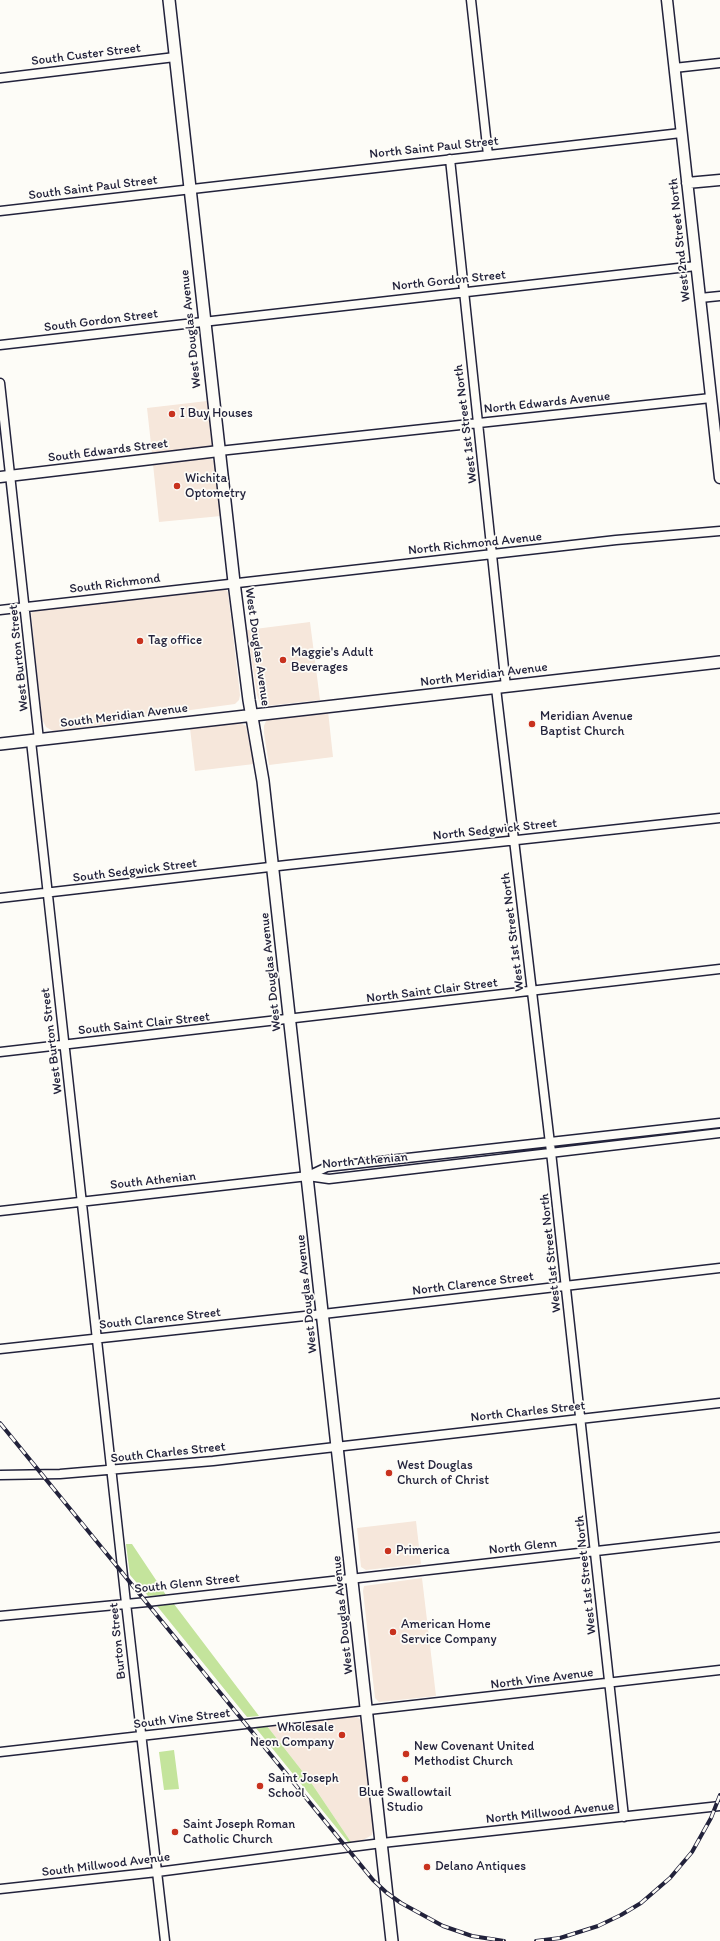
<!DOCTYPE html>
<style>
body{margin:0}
canvas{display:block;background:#fdfcf7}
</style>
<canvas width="720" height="1941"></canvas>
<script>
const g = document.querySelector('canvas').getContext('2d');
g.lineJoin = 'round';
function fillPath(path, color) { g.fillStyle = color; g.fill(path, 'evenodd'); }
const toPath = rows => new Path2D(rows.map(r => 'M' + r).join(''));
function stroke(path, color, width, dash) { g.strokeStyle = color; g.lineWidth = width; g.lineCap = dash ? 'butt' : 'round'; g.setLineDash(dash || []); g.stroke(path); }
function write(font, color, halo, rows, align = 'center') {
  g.font = font + ' Itim,sans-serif'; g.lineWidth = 3.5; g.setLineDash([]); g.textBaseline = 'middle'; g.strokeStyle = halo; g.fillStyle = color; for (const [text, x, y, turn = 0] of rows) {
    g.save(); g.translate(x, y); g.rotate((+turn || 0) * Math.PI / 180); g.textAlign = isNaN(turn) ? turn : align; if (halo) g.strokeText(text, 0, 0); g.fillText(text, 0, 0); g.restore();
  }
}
fillPath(toPath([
 [207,401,212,444,211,447,152,453,147,408],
 [209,458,214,461,221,516,159,522,153,464],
 [224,588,228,592,240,695,239,700,235,704,139,717,109,724,53,731,46,727,42,719,31,614,32,611],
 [310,622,320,700,266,706,260,703,257,695,247,630],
 [328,711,333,757,269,765,264,733,264,726,266,721,272,718],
 [238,722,246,726,254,764,195,771,190,728],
 [416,1521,421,1564,366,1570,361,1567,357,1528],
 [422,1578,436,1696,379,1702,375,1698,363,1591,364,1586],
 [355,1716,360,1719,373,1829,372,1835,363,1840,351,1842,310,1781,267,1726]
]), '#f6e7db');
fillPath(toPath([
 [126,1544,132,1544,166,1595,148,1596,130,1575],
 [174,1604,259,1716,247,1717,157,1606],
 [267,1726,310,1781,351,1842,348,1842,255,1727],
 [174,1750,179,1789,164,1790,159,1752]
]), '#c4e49c');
const minor = toPath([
 [471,0,488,155],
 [674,68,720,63],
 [0,78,175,57],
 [450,159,506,687],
 [0,211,681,133],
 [700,298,720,296],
 [0,345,696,266],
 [0,383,39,740],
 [219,451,711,398],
 [0,610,616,540,720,531],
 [496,688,551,1152,624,1817],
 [31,741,126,1603,165,1941],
 [0,898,287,865,720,818],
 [0,1052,720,969],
 [308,1176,327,1167,720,1123],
 [0,1211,308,1176,329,1179,720,1133],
 [0,1349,323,1314,720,1268],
 [0,1475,60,1474,213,1461,720,1403],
 [0,1616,147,1602,720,1537],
 [0,1752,720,1670],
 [0,1889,157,1872,382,1843,720,1806]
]);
const tertiary = toPath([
 [667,0,720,478],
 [687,183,720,180],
 [0,477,219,451]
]);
const secondary = toPath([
 [169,0,234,582,249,700,263,781,392,1941],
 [0,744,720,662]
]);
stroke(minor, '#22223b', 11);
stroke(tertiary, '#22223b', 13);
stroke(secondary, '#22223b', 14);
stroke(minor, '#fdfcf7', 8);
stroke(tertiary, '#fdfcf7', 10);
stroke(secondary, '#fdfcf7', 11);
const rail = toPath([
 [0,1423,373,1880,387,1893,401,1903,443,1926,472,1936,504,1941],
 [536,1941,560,1938,598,1926,621,1915,641,1903,670,1878,692,1852,711,1818,720,1795]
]);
stroke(rail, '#22223b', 4);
stroke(rail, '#fdfcf7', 2.5, [8]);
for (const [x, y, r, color] of [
 [172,414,4,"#c8321e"],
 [177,486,4,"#c8321e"],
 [140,641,4,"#c8321e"],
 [283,660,4,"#c8321e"],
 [532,724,4,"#c8321e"],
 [389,1473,4,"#c8321e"],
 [388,1551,4,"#c8321e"],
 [393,1632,4,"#c8321e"],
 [342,1735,4,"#c8321e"],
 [406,1754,4,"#c8321e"],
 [405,1779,4,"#c8321e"],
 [260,1786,4,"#c8321e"],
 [175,1832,4,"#c8321e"],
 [427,1867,4,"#c8321e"]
]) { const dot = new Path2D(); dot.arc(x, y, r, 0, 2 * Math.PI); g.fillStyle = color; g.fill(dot); stroke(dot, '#fdfcf7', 1.5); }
write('13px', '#22223b', '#fdfcf7', [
 ["South Custer Street",86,55,-7],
 ["North Saint Paul Street",434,148,-6],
 ["South Saint Paul Street",93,188,-7],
 ["West 2nd Street North",680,240,-96],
 ["North Gordon Street",449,281,-6],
 ["South Gordon Street",101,321,-7],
 ["West Douglas Avenue",191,329,-96],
 ["North Edwards Avenue",547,403,-6],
 ["West 1st Street North",466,424,-97],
 ["South Edwards Street",108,451,-7],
 ["North Richmond Avenue",475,544,-6],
 ["South Richmond",115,584,-7],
 ["West Douglas Avenue",257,647,82],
 ["West Burton Street",19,658,-96],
 ["North Meridian Avenue",484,675,-7],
 ["South Meridian Avenue",124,716,-7],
 ["North Sedgwick Street",495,830,-6],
 ["South Sedgwick Street",135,871,-7],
 ["West 1st Street North",513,932,-97],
 ["West Douglas Avenue",271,972,-96],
 ["North Saint Clair Street",432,991,-7],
 ["South Saint Clair Street",144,1024,-6],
 ["West Burton Street",52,1041,-97],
 ["North Athenian",365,1161,-5],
 ["South Athenian",153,1181,-6],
 ["West 1st Street North",551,1253,-96],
 ["North Clarence Street",473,1284,-7],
 ["West Douglas Avenue",307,1294,-96],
 ["South Clarence Street",160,1319,-6],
 ["North Charles Street",528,1412,-6],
 ["South Charles Street",168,1453,-6],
 ["North Glenn",523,1547,-6],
 ["West 1st Street North",586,1575,-96],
 ["South Glenn Street",187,1584,-6],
 ["West Douglas Avenue",343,1615,-96],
 ["Burton Street",118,1641,-96],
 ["North Vine Avenue",542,1679,-7],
 ["South Vine Street",182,1719,-7],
 ["North Millwood Avenue",550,1813,-6],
 ["South Millwood Avenue",106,1865,-7]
]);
write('13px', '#22223b', '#fdfcf7', [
 ["I Buy Houses",180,414],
 ["Wichita",185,479],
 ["Optometry",185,494],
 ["Tag office",148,641],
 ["Maggie's Adult",291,653],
 ["Beverages",291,668],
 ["Meridian Avenue",540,717],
 ["Baptist Church",540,732],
 ["West Douglas",397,1466],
 ["Church of Christ",397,1481],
 ["Primerica",396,1551],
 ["American Home",401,1625],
 ["Service Company",401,1640],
 ["Wholesale",334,1728,"right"],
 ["Neon Company",334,1743,"right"],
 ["New Covenant United",414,1747],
 ["Methodist Church",414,1762],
 ["Saint Joseph",268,1779],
 ["School",268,1794],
 ["Blue Swallowtail",405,1793,"center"],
 ["Studio",405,1808,"center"],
 ["Saint Joseph Roman",183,1825],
 ["Catholic Church",183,1840],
 ["Delano Antiques",435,1867]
], 'left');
</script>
